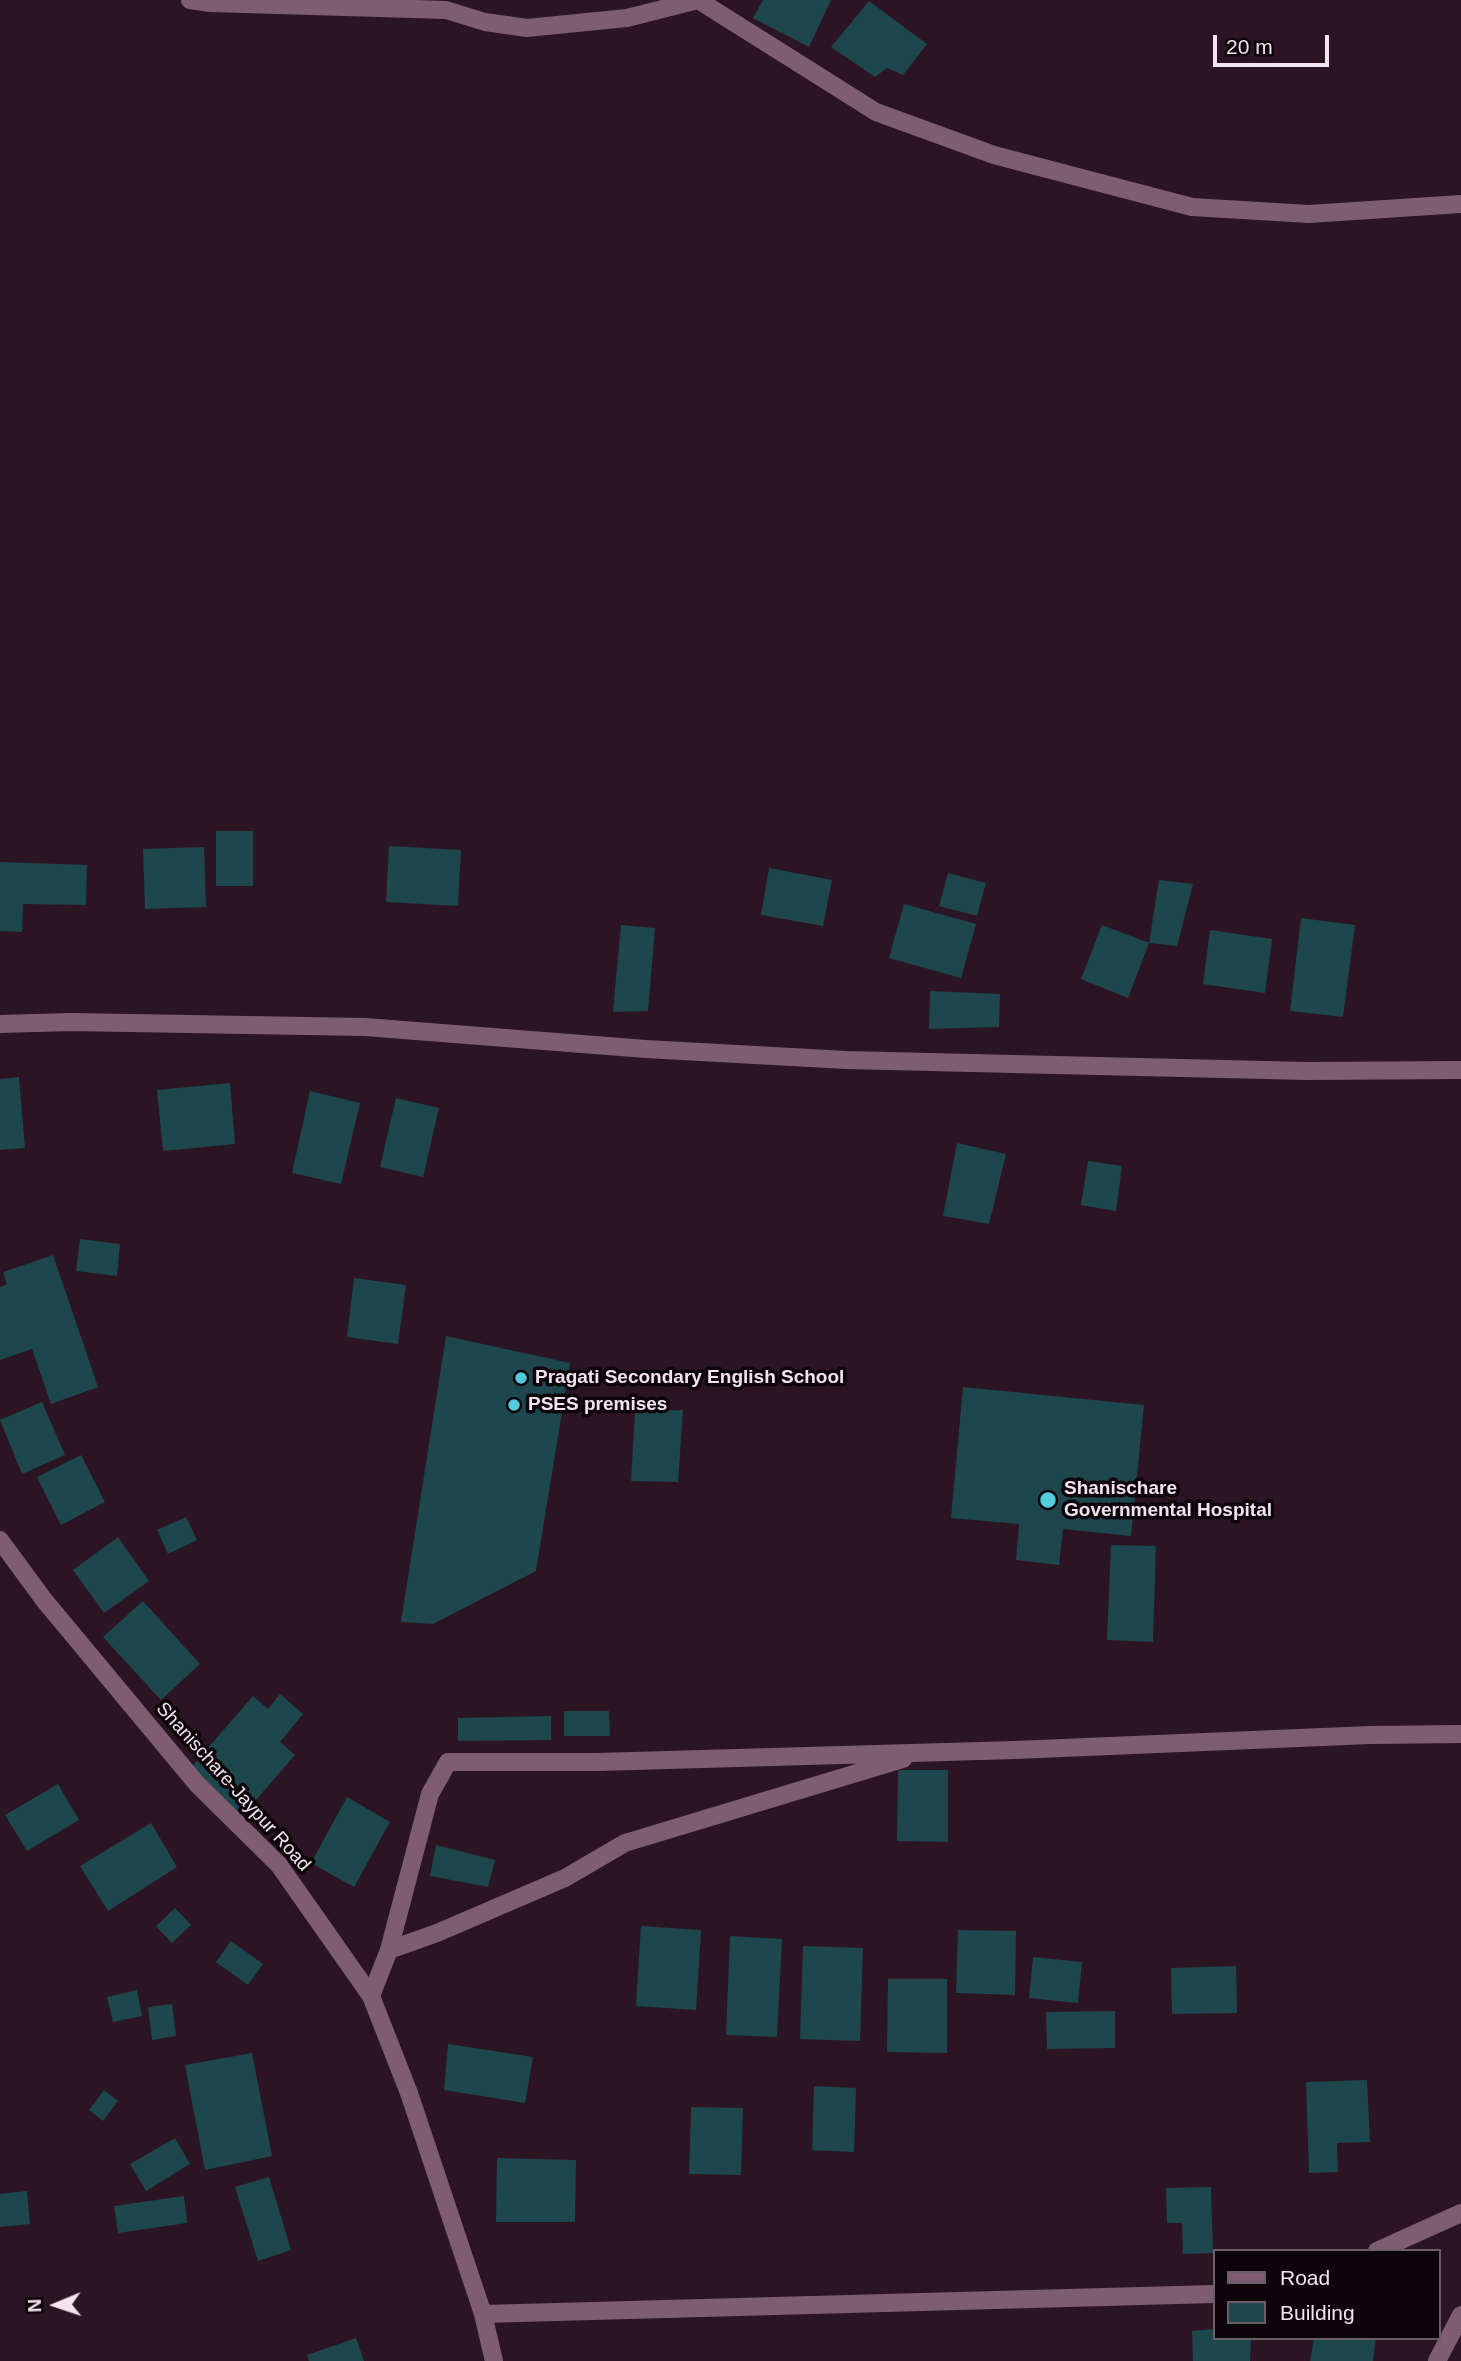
<!DOCTYPE html>
<style>
body{margin:0}
#map{position:relative;width:1461px;height:2361px;overflow:hidden;background:#2b1523;font-family:Arial,sans-serif}
canvas{display:block}
.legend{position:absolute;left:1213px;top:2249px;width:228px;height:91px;box-sizing:border-box;background:#0e050a;border:2px solid #6a5e64;margin:0;padding:9px 12px;list-style:none;font-size:21px;color:#f3e3ec}
.legend li{display:flex;align-items:center;gap:14px;height:35px}
.legend b{width:35px;border:2px solid #6a5e64}
.north{position:absolute;left:21px;top:2270px;width:70px;height:70px;-webkit-text-stroke:5px #0e050a;paint-order:stroke;rotate:268deg;font-size:19px;font-weight:700;line-height:28px;text-align:center;color:#f3e3ec}
.north::after{content:'';display:block;margin:auto;width:24px;height:32px;background:#f3e3ec;clip-path:polygon(50% 0,100% 100%,50% 72%,0 100%)}
.scale{position:absolute;left:1213px;top:35px;width:116px;height:32px;box-sizing:border-box;border:4px solid #f3e3ec;border-top:0;padding-left:9px;font-size:21px;line-height:24px;white-space:nowrap;color:#f3e3ec;-webkit-text-stroke:5px #0e050a;paint-order:stroke}
</style>
<div id="map">
<canvas width="1461" height="2361"></canvas>
<ul class="legend">
<li><b style="height:9px;background:#7f5d70"></b>Road</li>
<li><b style="height:19px;background:#1d464d"></b>Building</li>
</ul>
<div class="north">N</div>
<div class="scale">20 m</div>
</div>
<script>
const g = document.querySelector('canvas').getContext('2d');
g.lineJoin = 'round';
function fillPath(path, color) { g.fillStyle = color; g.fill(path, 'evenodd'); }
const toPath = rows => new Path2D(rows.map(r => 'M' + r).join(''));
function stroke(path, color, width, dash) { g.strokeStyle = color; g.lineWidth = width; g.lineCap = dash ? 'butt' : 'round'; g.setLineDash(dash || []); g.stroke(path); }
function write(font, color, halo, rows, align = 'center') {
  g.font = font + ' Arial,sans-serif'; g.lineWidth = 7; g.setLineDash([]); g.textBaseline = 'middle'; g.strokeStyle = halo; g.fillStyle = color; for (const [text, x, y, turn = 0] of rows) {
    g.save(); g.translate(x, y); g.rotate((+turn || 0) * Math.PI / 180); g.textAlign = isNaN(turn) ? turn : align; if (halo) g.strokeText(text, 0, 0); g.fillText(text, 0, 0); g.restore();
  }
}
fillPath(toPath([
 [763,0,831,0,809,47,753,18],
 [869,1,927,44,903,75,887,68,875,77,831,47],
 [216,831,253,831,253,886,216,886],
 [389,846,461,850,458,906,386,902],
 [204,847,206,907,145,909,143,849],
 [0,862,87,865,86,905,23,904,22,932,0,931],
 [769,868,832,880,823,926,761,915],
 [948,873,986,883,977,916,939,906],
 [1159,880,1193,884,1177,946,1149,943,1128,998,1081,979,1102,925,1149,943],
 [904,904,976,924,961,978,889,958],
 [1301,918,1355,925,1343,1017,1290,1011],
 [621,925,655,928,648,1011,613,1012],
 [1210,930,1272,939,1265,993,1203,984],
 [930,991,1000,994,999,1027,929,1029],
 [19,1077,25,1148,0,1150,0,1079],
 [230,1083,235,1144,163,1151,157,1090],
 [310,1091,360,1103,341,1184,292,1173],
 [396,1098,439,1108,423,1177,380,1167],
 [957,1143,1006,1154,989,1224,943,1216],
 [1088,1161,1122,1166,1116,1211,1081,1205],
 [80,1239,120,1244,117,1276,76,1271],
 [53,1255,98,1387,51,1404,32,1349,0,1360,0,1287,7,1284,3,1272],
 [354,1278,406,1285,398,1344,347,1337],
 [446,1336,570,1363,536,1571,433,1624,401,1622],
 [963,1387,1144,1405,1131,1536,1063,1529,1059,1565,1016,1560,1019,1524,951,1518],
 [42,1402,65,1455,22,1474,0,1420],
 [683,1410,678,1482,631,1481,635,1412],
 [81,1455,105,1502,61,1525,37,1477],
 [186,1517,197,1540,168,1554,157,1530],
 [118,1537,149,1581,104,1613,73,1570],
 [1111,1545,1156,1546,1153,1642,1107,1640],
 [143,1601,200,1664,161,1700,103,1637],
 [280,1694,303,1714,280,1742,295,1755,242,1816,189,1770,253,1696,268,1709],
 [564,1711,609,1711,610,1736,564,1736],
 [551,1716,551,1740,458,1741,458,1718],
 [898,1770,948,1770,948,1842,897,1841],
 [58,1784,79,1820,27,1851,5,1815],
 [347,1797,390,1822,354,1887,311,1863],
 [151,1823,177,1867,108,1911,80,1866],
 [436,1845,495,1860,488,1887,430,1876],
 [175,1908,191,1925,172,1943,156,1926],
 [641,1926,701,1930,696,2010,636,2006],
 [958,1930,1016,1931,1015,1995,956,1993],
 [730,1936,782,1939,777,2037,726,2035],
 [231,1941,263,1964,248,1985,216,1962],
 [803,1946,863,1948,860,2041,800,2039],
 [1033,1957,1082,1962,1078,2003,1029,1998],
 [1236,1966,1237,2013,1172,2014,1171,1968],
 [888,1979,947,1979,947,2053,887,2052],
 [137,1990,142,2016,113,2022,107,1997],
 [172,2004,176,2036,152,2040,148,2007],
 [1115,2011,1115,2048,1047,2049,1046,2012],
 [448,2044,533,2057,525,2103,444,2090],
 [252,2053,272,2156,205,2170,185,2065],
 [1367,2080,1370,2142,1337,2143,1338,2172,1309,2173,1306,2082],
 [814,2086,856,2088,854,2152,812,2150],
 [104,2090,118,2101,103,2121,89,2110],
 [691,2107,743,2108,741,2175,689,2174],
 [175,2138,190,2164,146,2191,130,2164],
 [497,2158,576,2160,575,2222,496,2222],
 [269,2177,291,2250,258,2261,235,2187],
 [1211,2187,1213,2253,1183,2254,1182,2223,1167,2223,1166,2188],
 [27,2191,30,2224,0,2227,0,2194],
 [184,2196,187,2223,118,2233,114,2206],
 [1214,2329,1214,2338,1251,2338,1250,2361,1193,2361,1192,2331],
 [356,2338,364,2361,309,2361,307,2355],
 [1314,2338,1376,2338,1373,2361,1310,2361]
]), '#1d464d');
stroke(toPath([
 [190,0,211,3,446,10,485,22,527,28,627,18,698,0,876,112,994,155,1192,207,1309,214,1461,204],
 [0,1024,71,1022,365,1027,646,1049,846,1060,1307,1071,1461,1070],
 [0,1540,44,1600,197,1784,279,1865,371,1996,409,2093,483,2314,494,2361],
 [389,1950,437,1933,565,1878,625,1843,903,1759],
 [371,1996,389,1950,430,1794,448,1762,598,1762,1015,1750,1370,1735,1461,1734],
 [1377,2251,1461,2213],
 [483,2314,1214,2294],
 [1437,2361,1461,2315]
]), '#7f5d70', 18);
for (const [x, y, r, color] of [
 [521,1378,7,"#54cadd"],
 [514,1405,7,"#54cadd"],
 [1048,1500,9,"#54cadd"]
]) { const dot = new Path2D(); dot.arc(x, y, r, 0, 2 * Math.PI); g.fillStyle = color; g.fill(dot); stroke(dot, '#0e050a', 2.5); }
write('bold 19px', '#f3e3ec', '#0e050a', [
 ["Pragati Secondary English School",535,1378],
 ["PSES premises",528,1405],
 ["Shanischare",1064,1489],
 ["Governmental Hospital",1064,1511]
], 'left');
write('19px', '#f3e3ec', '#0e050a', [
 ["Shanischare-Jaypur Road",233,1787,48]
]);
</script>
